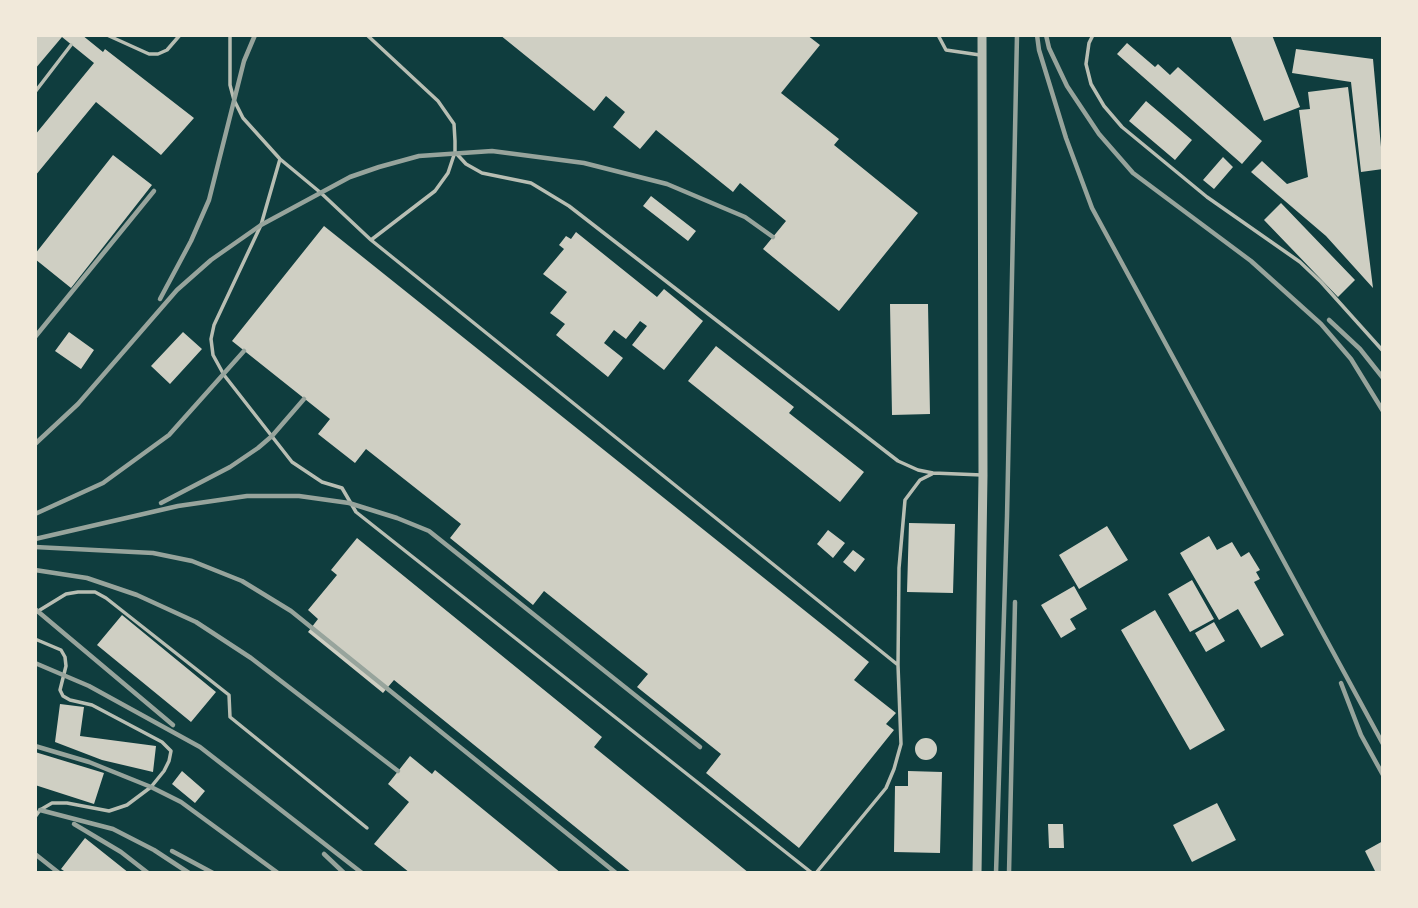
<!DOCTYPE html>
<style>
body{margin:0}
#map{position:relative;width:1418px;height:908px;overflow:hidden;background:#0f3d3e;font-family:"IBM Plex Sans",sans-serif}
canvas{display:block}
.frame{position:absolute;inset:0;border:37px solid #f1e9da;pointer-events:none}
</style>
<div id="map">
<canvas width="1418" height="908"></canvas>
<div class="frame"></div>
</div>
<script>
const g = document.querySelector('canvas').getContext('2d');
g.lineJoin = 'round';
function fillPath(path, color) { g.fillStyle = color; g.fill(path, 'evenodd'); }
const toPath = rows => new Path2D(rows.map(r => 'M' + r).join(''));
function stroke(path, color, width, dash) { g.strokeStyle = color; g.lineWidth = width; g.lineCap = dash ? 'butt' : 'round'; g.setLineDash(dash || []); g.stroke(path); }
fillPath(toPath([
 [35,35,82,35,103,52,105,49,194,118,161,155,96,102,35,176,35,135,94,63,62,37,35,69],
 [500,35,807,35,820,45,781,93,839,139,834,145,918,213,839,311,763,249,786,221,740,183,733,192,656,130,640,149,613,127,625,112,606,96,594,111],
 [1230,35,1272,35,1300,107,1264,121],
 [1127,43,1155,67,1158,64,1170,75,1178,67,1262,141,1242,164,1117,54],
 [1296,49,1373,59,1383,169,1361,172,1351,82,1292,73],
 [1348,87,1373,288,1326,236,1251,172,1262,161,1287,184,1308,177,1299,110,1310,109,1308,92],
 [1146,101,1192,140,1175,160,1129,121],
 [113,155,152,185,71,288,35,259,35,254],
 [1223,157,1233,167,1214,189,1203,180],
 [651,196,696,231,688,241,643,206],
 [1281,203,1355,280,1338,297,1264,220],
 [324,226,869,662,854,680,896,713,886,724,894,730,799,848,706,773,721,754,637,687,648,674,544,591,533,605,450,538,461,524,366,449,355,463,318,434,330,419,232,341],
 [576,232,657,297,664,289,703,321,664,370,632,345,647,326,640,321,626,339,614,330,604,343,623,358,608,377,556,335,565,324,550,313,567,292,543,274,564,249,559,245,566,236,571,239],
 [890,304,928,304,930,414,892,415],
 [69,332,94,350,81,369,55,351],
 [183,332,202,349,170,384,151,366],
 [716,346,794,407,789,413,864,472,840,502,688,381],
 [909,523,955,524,953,593,907,592],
 [1107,526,1128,560,1079,589,1059,555],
 [828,530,845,543,833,558,817,544],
 [1209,536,1217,550,1232,542,1241,557,1249,552,1260,570,1256,572,1260,579,1254,582,1284,635,1261,648,1238,609,1219,620,1180,553],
 [357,538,602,737,594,747,749,873,632,873,394,680,383,693,308,632,318,619,308,610,337,575,331,570],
 [853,550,865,559,855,572,843,562],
 [1192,580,1214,619,1190,632,1168,594],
 [1074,586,1087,609,1070,619,1076,629,1061,638,1041,605],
 [1155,610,1225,730,1190,750,1121,630],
 [122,615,216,692,191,722,97,645],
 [1214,622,1225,641,1206,652,1195,633],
 [60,704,84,707,80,736,156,746,153,772,102,760,55,742],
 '915 749a11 11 0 1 1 22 0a11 11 0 1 1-22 0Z',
 [35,752,104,773,94,804,35,785],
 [410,756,432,774,435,770,561,873,410,873,374,844,409,802,388,784],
 [182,771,205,791,195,803,172,784],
 [908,771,942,772,940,853,894,852,895,786,908,786],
 [1217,803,1236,840,1192,862,1173,825],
 [1048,824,1063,824,1064,848,1049,848],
 [85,838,129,873,67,873,61,869],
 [1383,841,1383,873,1376,873,1365,851]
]), '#cfcfc3');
stroke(toPath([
 [107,35,149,54,158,54,167,50,180,35],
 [230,35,230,85,234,100,243,118,280,159,321,193,371,240,898,665,901,744,894,769,886,788,816,873],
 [367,35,438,101,454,124,455,141,455,152,448,173,435,191,371,240],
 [938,35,946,50,980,55],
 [1093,35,1089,43,1086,64,1091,84,1104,106,1122,127,1207,197,1300,262,1321,282,1383,351],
 [35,92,71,45],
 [455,152,466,164,482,173,531,183,569,206,898,461,918,470,933,473,982,475],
 [280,159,261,225,214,325,211,339,213,355,224,375,292,462,322,482,342,488,356,512,812,873],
 [35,613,66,594,78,592,95,592,106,598,229,695,230,717,367,828],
 [35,639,61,650,65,657,66,666,60,690,63,696,70,700,92,705,162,742,171,751,169,761,164,771,151,787,127,805,109,811,67,803,52,803,40,810,35,817],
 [898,665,899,568,905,500,920,480,932,474]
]), '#b8beb3', 3.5);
stroke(toPath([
 [977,873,983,475,982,35]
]), '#b8beb3', 9);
stroke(toPath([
 [1037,35,1039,50,1066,138,1092,208,1383,744],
 [1046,35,1049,48,1067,86,1099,134,1133,173,1251,261,1321,324,1351,359,1383,411],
 [160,299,191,241,209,200,244,61,255,35],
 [1329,320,1360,349,1383,378],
 [35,337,154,191],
 [35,444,78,404,177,290,211,260,261,225,350,177,379,167,419,156,492,151,584,163,667,184,745,217,773,237],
 [161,503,230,467,258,448,272,436,304,399],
 [35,514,103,483,169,435,244,351],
 [35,539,178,506,247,496,299,496,349,503,397,518,429,531,700,747],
 [35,547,153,553,192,561,242,581,291,611,616,873],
 [35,570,87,578,137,595,196,622,251,658,398,771],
 [35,609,173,725],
 [35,663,89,686,200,747,362,873],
 [1341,683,1361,735,1383,775],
 [35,746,89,762,151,787,181,802,278,873],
 [40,810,113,829,154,850,189,873],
 [74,824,121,852,148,873],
 [172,851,213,873],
 [35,854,59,873],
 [324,854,344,873],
 [996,873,1007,517,1017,35],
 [1009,873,1015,602]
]), '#97a49c', 4.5);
</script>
